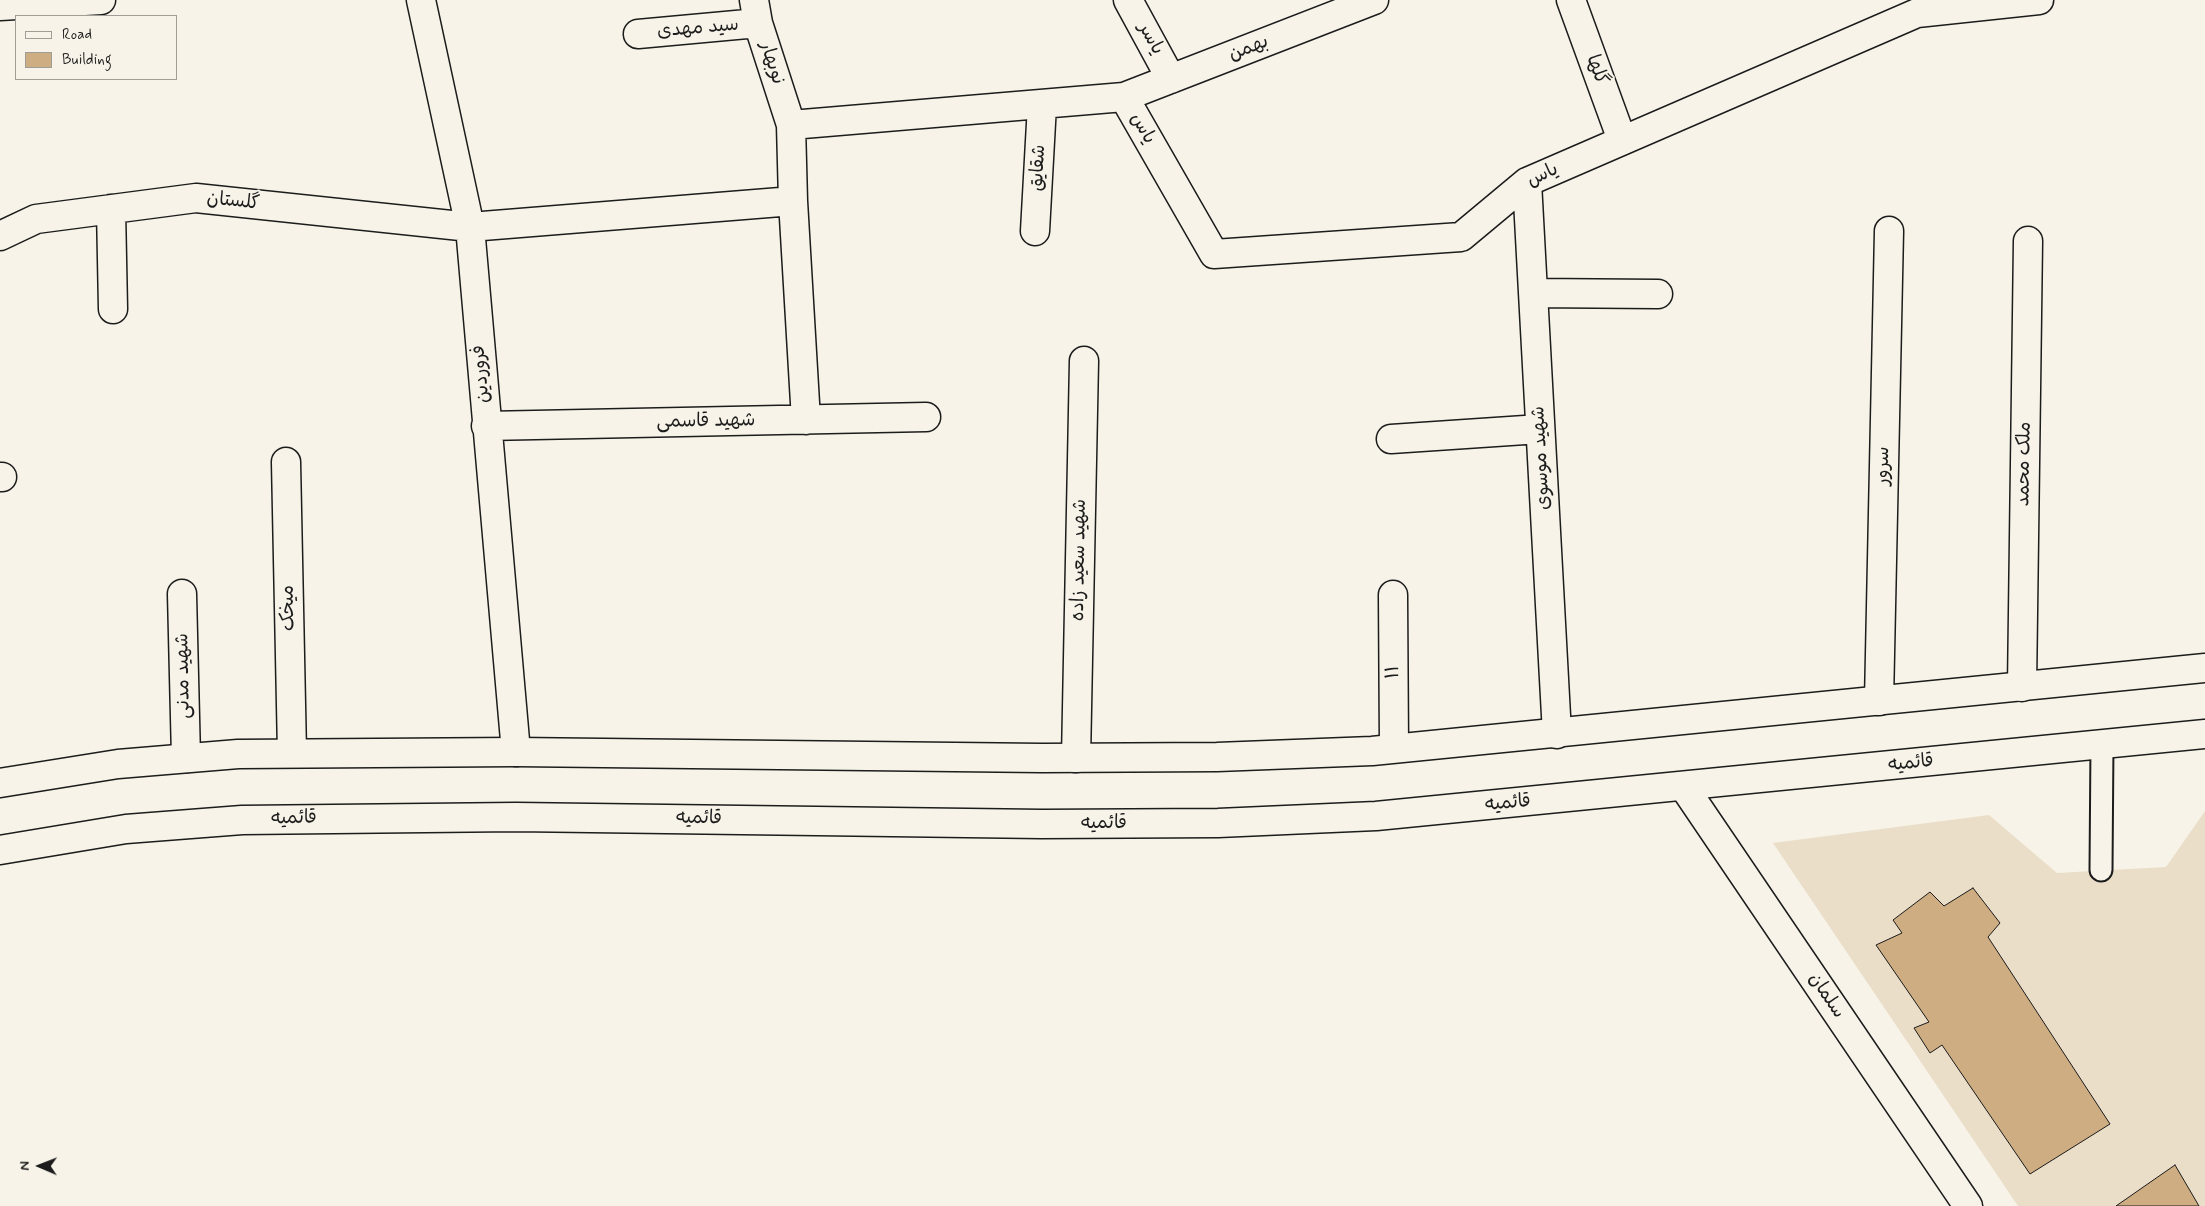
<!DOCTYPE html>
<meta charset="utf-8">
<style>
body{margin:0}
#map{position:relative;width:2205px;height:1206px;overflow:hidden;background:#f7f3e8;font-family:Mynerve,sans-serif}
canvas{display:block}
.legend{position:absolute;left:15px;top:15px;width:162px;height:65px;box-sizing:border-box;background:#f7f3e8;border:1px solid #9f9d96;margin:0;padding:6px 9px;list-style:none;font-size:15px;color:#1c1c1c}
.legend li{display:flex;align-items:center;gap:10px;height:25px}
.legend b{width:25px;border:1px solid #9f9d96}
.north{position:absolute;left:15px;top:1141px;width:50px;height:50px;-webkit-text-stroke:4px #f7f3e8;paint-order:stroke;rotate:271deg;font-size:14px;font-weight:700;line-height:20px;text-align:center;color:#1c1c1c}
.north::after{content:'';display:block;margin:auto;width:18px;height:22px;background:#1c1c1c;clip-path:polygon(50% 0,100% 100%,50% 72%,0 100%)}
</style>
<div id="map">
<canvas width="2205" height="1206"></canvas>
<ul class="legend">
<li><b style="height:6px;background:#f7f3e8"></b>Road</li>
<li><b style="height:14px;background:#cdad81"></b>Building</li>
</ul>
<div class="north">N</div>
</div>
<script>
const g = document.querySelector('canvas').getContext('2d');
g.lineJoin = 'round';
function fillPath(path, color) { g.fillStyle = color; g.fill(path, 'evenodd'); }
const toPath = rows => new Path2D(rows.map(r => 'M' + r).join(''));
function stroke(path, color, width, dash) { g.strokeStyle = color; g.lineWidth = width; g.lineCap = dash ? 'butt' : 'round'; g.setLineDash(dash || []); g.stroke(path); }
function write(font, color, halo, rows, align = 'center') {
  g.font = font + ' Mynerve,"Playpen Sans Arabic",sans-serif'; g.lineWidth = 4; g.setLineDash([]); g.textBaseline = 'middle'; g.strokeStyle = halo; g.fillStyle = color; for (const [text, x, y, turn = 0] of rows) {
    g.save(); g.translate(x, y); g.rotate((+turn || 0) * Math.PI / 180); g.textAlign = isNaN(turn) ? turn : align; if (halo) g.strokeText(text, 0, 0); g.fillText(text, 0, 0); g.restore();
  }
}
fillPath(toPath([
 [2205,811,2205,1206,2018,1206,1773,843,1989,815,2057,873,2166,867]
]), '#eadec9');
const building = toPath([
 [1973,888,2000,923,1988,937,2110,1124,2030,1174,1942,1045,1930,1053,1914,1028,1929,1022,1876,945,1902,933,1893,920,1930,892,1944,906,1973,888],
 [2175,1165,2199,1206,2116,1206,2175,1165]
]);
fillPath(building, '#cdad81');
stroke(building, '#1c1c1c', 1);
const service = toPath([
 [2101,870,2102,744]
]);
const minor = toPath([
 [421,0,470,227,516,752],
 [754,0,758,23,791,125],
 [1128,0,1171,79],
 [1571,0,1622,140],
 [0,6,101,0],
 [638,34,758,23],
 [1124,97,1214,254,1461,237,1527,182,1917,13,2039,0],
 [1527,182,1557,734],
 [793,201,806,420],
 [111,209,113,309],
 [1035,231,1042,105],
 [0,236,36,219,196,198,470,227,793,201,791,125,1124,97,1374,0],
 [1533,293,1658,294],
 [486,426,926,417],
 [1391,439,1540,429],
 [286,462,292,753],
 [0,477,2,477],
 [182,594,186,758],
 [1393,595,1394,748],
 [2022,687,2028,241],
 [1879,701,1889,231],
 [1076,758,1084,361],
 [1684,787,1968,1206]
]);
const secondary = toPath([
 [0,783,118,764,238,754,516,752,1042,758,1217,757,1372,751,2205,668],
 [0,850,126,829,242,820,516,817,1042,824,1218,823,1376,816,2205,734]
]);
stroke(service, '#1c1c1c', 25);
stroke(minor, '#1c1c1c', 31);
stroke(secondary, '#1c1c1c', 31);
stroke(service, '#f7f3e8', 21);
stroke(minor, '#f7f3e8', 28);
stroke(secondary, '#f7f3e8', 28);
write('19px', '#1c1c1c', '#f7f3e8', [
 ["سید مهدی",698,29,-5],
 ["یاسر",1150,39,61],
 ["بهمن",1249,49,-21],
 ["نوبهار",771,63,72],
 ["گلها",1596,70,70],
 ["یاس",1142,129,60],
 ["شقایق",1039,168,-87],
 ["یاس",1543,176,-26],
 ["گلستان",233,202,6],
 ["فروردین",482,374,-95],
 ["شهید قاسمی",706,422,-1],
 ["شهید موسوی",1542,458,-93],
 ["ملک محمد",2025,464,-89],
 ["سرور",1884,466,-89],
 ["شهید سعید زاده",1080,560,-89],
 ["میخک",289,608,-91],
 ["۱۱",1394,672,-91],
 ["شهید مدنی",184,676,-91],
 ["قائمیه",1911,764,-6],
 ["قائمیه",1508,804,-5],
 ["قائمیه",294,819,-1],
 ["قائمیه",699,819,1],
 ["قائمیه",1104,824],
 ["سلمان",1826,996,56]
]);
</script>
